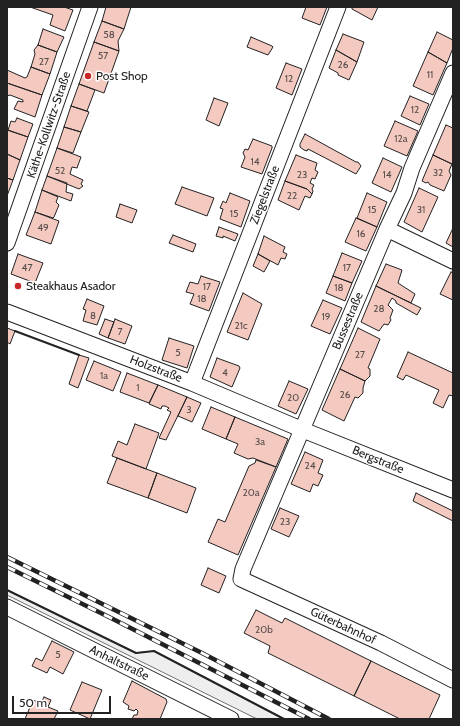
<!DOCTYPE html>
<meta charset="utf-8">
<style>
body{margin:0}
#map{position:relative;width:460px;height:726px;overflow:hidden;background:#fff;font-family:Cabin,sans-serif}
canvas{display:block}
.frame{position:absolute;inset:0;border:8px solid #222;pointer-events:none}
.scale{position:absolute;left:12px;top:696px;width:99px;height:18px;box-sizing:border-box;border:2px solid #222;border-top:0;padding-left:5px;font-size:12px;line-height:14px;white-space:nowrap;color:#222;-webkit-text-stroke:3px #fff;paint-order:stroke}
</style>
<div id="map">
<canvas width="460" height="726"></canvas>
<div class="frame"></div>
<div class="scale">50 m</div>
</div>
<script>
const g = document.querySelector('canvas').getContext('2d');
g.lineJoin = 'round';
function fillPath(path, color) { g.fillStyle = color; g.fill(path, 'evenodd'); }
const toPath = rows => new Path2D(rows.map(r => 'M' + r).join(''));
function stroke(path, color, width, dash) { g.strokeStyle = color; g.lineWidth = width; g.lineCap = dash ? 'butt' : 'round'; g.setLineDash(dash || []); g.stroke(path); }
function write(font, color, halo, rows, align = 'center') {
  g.font = font + ' Cabin,sans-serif'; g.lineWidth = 3; g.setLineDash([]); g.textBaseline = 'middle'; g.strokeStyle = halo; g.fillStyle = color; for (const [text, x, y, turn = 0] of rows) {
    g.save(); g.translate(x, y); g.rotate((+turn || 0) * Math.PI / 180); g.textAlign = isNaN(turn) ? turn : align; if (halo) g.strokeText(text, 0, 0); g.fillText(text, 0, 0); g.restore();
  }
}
const green = toPath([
 [7,590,136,653,154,651,284,719,257,719,7,595,7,590]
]);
fillPath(green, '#eee');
stroke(green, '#6f6f6f', 1);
const building = toPath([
 [30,7,64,7,73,10,65,31,50,25,53,15,30,7],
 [106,7,131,7,124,29,102,21,106,7],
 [306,7,327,7,320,25,302,18,306,7],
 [352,7,378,7,372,20,352,9,352,7],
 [102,21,124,29,118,41,119,51,94,42,102,21],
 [43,29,64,37,57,52,38,45,43,29],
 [437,32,453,40,453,48,447,63,428,52,437,32],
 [343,34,364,42,357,62,336,50,343,34],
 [251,37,272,46,273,47,268,55,247,47,251,37],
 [94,42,119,51,104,93,79,84,94,42],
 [38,45,57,52,50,74,31,67,35,54,34,50,38,45],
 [336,50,357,62,349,80,338,75,338,73,329,68,336,50],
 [428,52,447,63,433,95,413,86,428,52],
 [286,63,302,69,292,95,276,88,286,63],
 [31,67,50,74,42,95,7,83,7,70,25,78,27,77,31,67],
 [7,83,42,95,35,117,14,109,18,101,23,102,23,100,10,95,7,96,7,83],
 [79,84,95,90,87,111,71,106,79,84],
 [410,96,429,104,420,125,401,116,410,96],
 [214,98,228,103,219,126,206,120,214,98],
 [71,106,89,112,81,132,64,127,71,106],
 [17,118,33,124,28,137,8,130,11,121,15,122,17,118],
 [395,121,418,131,407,156,384,146,395,121],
 [446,125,453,128,453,161,452,164,433,155,446,125],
 [64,127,81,132,73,153,57,148,64,127],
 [7,130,28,137,20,160,7,154,7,130],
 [305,134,356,162,358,162,361,166,356,174,308,149,307,151,304,150,300,147,300,144,305,134],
 [253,139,272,146,272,148,262,174,241,167,245,157,243,153,245,149,248,150,253,139],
 [57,148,81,157,77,168,72,167,70,174,83,180,81,184,83,186,79,189,47,176,57,148],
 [7,154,20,160,13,180,7,178,7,154],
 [296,155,317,163,315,170,318,172,315,179,312,178,310,183,314,185,312,189,313,191,312,194,307,189,285,181,296,155],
 [433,155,452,164,449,171,451,175,444,191,430,185,428,182,426,183,422,181,433,155],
 [383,158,402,167,391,192,372,183,383,158],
 [47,176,67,183,66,192,73,194,71,201,42,190,47,176],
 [7,178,13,180,7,196,7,178],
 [285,181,307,189,312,194,310,198,305,196,299,210,278,200,285,181],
 [182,187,214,198,207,216,175,204,182,187],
 [419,188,438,197,422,232,404,222,419,188],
 [42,190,58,197,56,202,59,205,54,217,53,218,35,212,42,190],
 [230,193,250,201,241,227,220,219,223,209,220,208,223,201,226,203,230,193],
 [367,193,387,202,377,227,357,218,367,193],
 [120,204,137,210,132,223,116,217,120,204],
 [35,212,59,221,51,244,26,235,35,212],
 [356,218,377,227,366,251,345,242,356,218],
 [219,227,238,234,235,241,223,236,223,238,216,236,219,227],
 [453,228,453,247,446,243,453,228],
 [173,235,196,244,193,252,169,243,173,235],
 [264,236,285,247,283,252,287,254,285,259,281,258,278,265,258,254,264,236],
 [342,253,362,261,352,283,333,276,342,253],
 [18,254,43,263,35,283,11,274,18,254],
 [258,254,270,261,264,272,253,266,258,254],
 [386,264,402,270,398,283,415,294,411,303,376,286,386,264],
 [451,272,453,273,453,300,440,294,451,272],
 [201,276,220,282,209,311,190,304,194,294,186,292,190,282,198,284,201,276],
 [333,276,352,283,345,301,326,293,333,276],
 [376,286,421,308,417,315,396,303,396,301,392,298,388,305,393,310,390,318,391,320,388,325,384,324,379,331,361,322,376,286],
 [243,293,262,304,248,340,227,332,243,293],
 [87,299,104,306,97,325,83,321,86,310,83,309,87,299],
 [323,300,342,308,330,334,311,326,323,300],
 [105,319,114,322,108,338,99,334,105,319],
 [115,319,132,326,125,344,108,338,115,319],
 [7,328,15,331,10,344,7,342,7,328],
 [358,328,380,339,368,368,370,369,370,376,365,381,340,369,358,328],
 [169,338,194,346,187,368,162,360,169,338],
 [408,352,453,373,453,396,449,395,443,408,433,403,439,390,406,375,403,380,397,377,408,352],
 [79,355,89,358,78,388,69,384,79,355],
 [217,358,239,366,240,368,232,387,210,377,217,358],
 [94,361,121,372,113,391,86,380,94,361],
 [340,369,365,381,363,388,363,393,358,398,355,397,344,421,322,410,340,369],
 [127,373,158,385,149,403,120,392,127,373],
 [289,381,308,389,296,414,278,406,289,381],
 [158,385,187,397,166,440,159,438,171,412,167,410,169,408,165,406,162,406,161,409,149,404,158,385],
 [187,397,201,403,192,422,178,416,187,397],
 [211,407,235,417,226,439,202,429,211,407],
 [235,417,288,439,276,467,253,458,248,459,234,453,238,444,226,439,235,417],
 [135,424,159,433,146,469,112,456,118,441,127,445,135,424],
 [305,452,323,460,318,473,323,475,318,486,313,484,310,492,291,484,305,452],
 [117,458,157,473,148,498,107,483,117,458],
 [256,460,276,467,238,555,208,542,218,519,225,522,249,466,255,463,256,460],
 [157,473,196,488,187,513,148,498,157,473],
 [416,493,453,511,453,521,413,501,416,493],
 [280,508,299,516,289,537,271,529,280,508],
 [208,568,226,576,219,593,201,585,208,568],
 [256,610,282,623,285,618,371,661,354,696,268,653,270,646,244,633,256,610],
 [52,641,74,652,63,674,50,667,47,673,32,666,36,658,42,661,52,641],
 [371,661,440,695,429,719,400,719,354,696,371,661],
 [132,681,166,699,167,702,160,719,132,719,134,715,137,715,138,711,136,709,134,711,128,709,129,706,123,702,132,681],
 [82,682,102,690,90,719,70,710,82,682],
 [44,697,51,700,48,707,58,711,54,719,25,719,33,700,41,703,44,697]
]);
fillPath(building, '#f3c9c0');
stroke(building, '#222', 1);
const minor = toPath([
 [453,73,412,168,404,193,387,229,243,569,241,579,381,643,453,680],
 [387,229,453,261],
 [7,243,90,7],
 [7,312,192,383,303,430,453,490],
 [192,383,338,7],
 [7,607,231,719]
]);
stroke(minor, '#222', 17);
stroke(minor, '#fff', 15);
const rail = toPath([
 [7,557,202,653,329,719],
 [7,567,109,617,309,719]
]);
stroke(rail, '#222', 4.5);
stroke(rail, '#fff', 3, [9]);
stroke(toPath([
 [15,331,79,355],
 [7,590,136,653,154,651,284,719]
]), '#222', 2);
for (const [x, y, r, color] of [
 [88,76,4,"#c62828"],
 [18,286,4,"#c62828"]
]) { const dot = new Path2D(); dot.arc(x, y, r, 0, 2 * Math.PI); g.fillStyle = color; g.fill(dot); stroke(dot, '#fff', 1.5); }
write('10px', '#564c4a', null, [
 ["58",109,35],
 ["57",103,56],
 ["27",44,62],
 ["26",343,65],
 ["11",430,75],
 ["12",289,79],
 ["12",415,110],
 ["12a",401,139],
 ["14",255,162],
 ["52",60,171],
 ["32",438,173],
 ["23",302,175],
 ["14",387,175],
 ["22",292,196],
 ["15",372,210],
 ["31",421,210],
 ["15",234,214],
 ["49",43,228],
 ["16",361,234],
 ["47",27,268],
 ["17",347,268],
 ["17",207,287],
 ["18",339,288],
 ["18",202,299],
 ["28",379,309],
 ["8",93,316],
 ["19",326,317],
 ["21c",241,326],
 ["7",120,332],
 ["5",178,353],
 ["27",360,355],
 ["4",225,373],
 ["1a",104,376],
 ["1",138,388],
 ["26",345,395],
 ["20",293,398],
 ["3",189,410],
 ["3a",260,442],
 ["24",310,466],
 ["20a",251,493],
 ["23",285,522],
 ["20b",264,630],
 ["5",58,655]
]);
write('12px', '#222', '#fff', [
 ["Post Shop",96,76],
 ["Steakhaus Asador",26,286]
], 'left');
write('12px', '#222', '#fff', [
 ["Käthe-Kollwitz-Straße",49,125,-71],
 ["Ziegelstraße",265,195,-69],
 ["Bussestraße",348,321,-67],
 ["Holzstraße",156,369,21],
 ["Bergstraße",378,460,22],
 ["Güterbahnhof",343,626,25],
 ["Anhaltstraße",119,663,26]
]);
</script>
